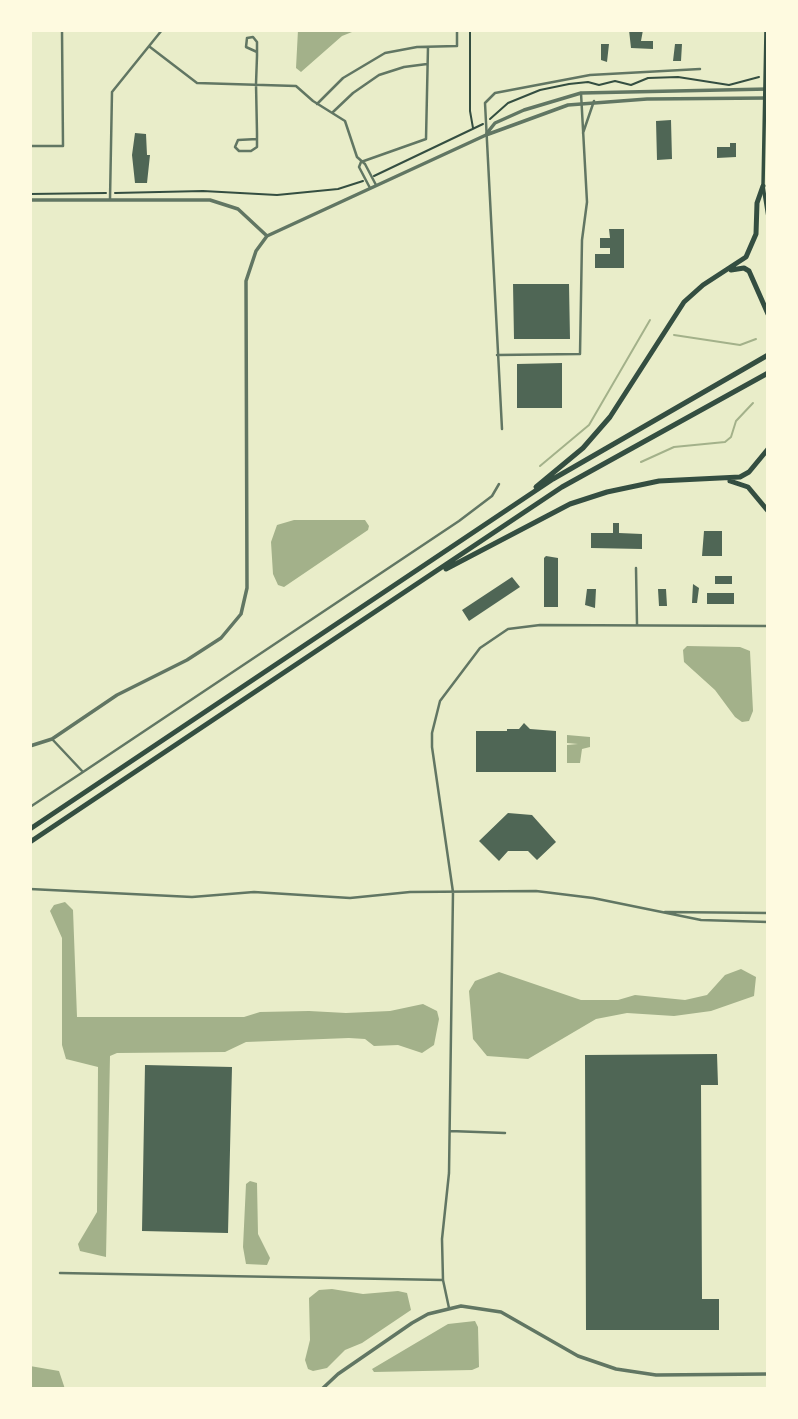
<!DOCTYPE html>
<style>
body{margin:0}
#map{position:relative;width:798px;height:1419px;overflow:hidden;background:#e9edc9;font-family:Figtree,sans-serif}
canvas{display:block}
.frame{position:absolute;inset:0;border:32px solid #fefae0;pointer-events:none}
</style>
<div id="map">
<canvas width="798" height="1419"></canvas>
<div class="frame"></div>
</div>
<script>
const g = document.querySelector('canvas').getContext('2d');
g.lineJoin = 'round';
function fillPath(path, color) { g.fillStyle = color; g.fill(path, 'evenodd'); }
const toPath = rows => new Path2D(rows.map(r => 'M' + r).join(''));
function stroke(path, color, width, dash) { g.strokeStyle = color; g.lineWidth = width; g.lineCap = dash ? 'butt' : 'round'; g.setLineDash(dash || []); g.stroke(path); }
fillPath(toPath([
 [298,30,357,30,342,36,301,72,296,68],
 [294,520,365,520,369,526,368,530,284,587,278,585,273,574,271,542,277,525],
 [687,646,740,647,750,651,753,711,749,721,742,722,735,717,715,690,684,662,683,650],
 [567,735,590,737,590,747,582,749,580,763,567,763,567,745,578,744,567,743],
 [65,902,73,910,77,1017,244,1017,260,1012,309,1011,346,1013,390,1011,423,1004,437,1011,439,1019,434,1045,422,1053,398,1045,374,1046,365,1039,349,1038,246,1042,225,1052,117,1053,110,1056,106,1257,80,1251,78,1244,97,1212,98,1067,66,1059,62,1045,62,938,50,911,54,905],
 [741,969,756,977,754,996,711,1011,674,1016,627,1013,596,1019,528,1059,487,1056,473,1039,469,991,475,981,499,972,581,1000,618,1000,635,995,685,1000,707,995,725,975],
 [250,1181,257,1183,258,1234,270,1258,267,1265,246,1264,243,1247,246,1184],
 [332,1289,363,1294,398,1291,407,1293,411,1310,362,1343,345,1350,327,1368,313,1371,308,1369,305,1360,310,1340,309,1298,319,1290],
 [475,1321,478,1327,479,1367,472,1370,374,1372,372,1369,448,1324],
 [30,1366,59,1371,65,1389,30,1389]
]), '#a3b18a');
stroke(toPath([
 [674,335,740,345,756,339],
 [641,462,674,447,725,442,731,437,736,421,753,403],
 [540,466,589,425,650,320]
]), '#a3b18a', 2);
fillPath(toPath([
 [629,30,643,30,641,41,653,41,653,49,631,48],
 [601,44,609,44,607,62,601,60],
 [675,44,682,44,681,61,673,61],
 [671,120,672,159,657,160,656,121],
 [135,133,146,134,147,155,150,155,147,183,135,183,132,155],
 [730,143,736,143,736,157,717,158,717,147,730,147],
 [609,229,624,229,624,268,595,268,595,254,610,254,610,248,600,248,600,238,610,238],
 [513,284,569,284,570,339,514,339],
 [562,363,562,408,517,408,517,364],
 [613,523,619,523,619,533,642,534,642,549,591,548,591,533,613,533],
 [704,531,722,531,722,556,702,556],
 [546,556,558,558,558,607,544,607,544,558],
 [715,576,732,576,732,584,715,584],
 [512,577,520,587,469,621,462,610],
 [693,584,699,588,697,603,692,603],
 [587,589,596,589,595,608,585,605],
 [658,589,666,589,667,606,659,606],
 [707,593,734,593,734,604,707,604],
 [524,723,530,729,556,731,556,772,476,772,476,731,507,731,507,729,519,729],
 [508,813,532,815,556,842,537,860,528,851,508,851,499,861,479,841],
 [717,1054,718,1085,701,1085,702,1299,719,1299,719,1330,586,1330,585,1055],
 [145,1065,232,1067,228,1233,142,1231]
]), '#4f6655');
stroke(toPath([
 [470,30,470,111,473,128],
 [490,119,508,103,540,90,569,84,588,82,599,85,615,81,631,85,648,78,678,77,729,85,759,77],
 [374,176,483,124],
 [115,193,203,191,277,195,338,189,363,181],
 [30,194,106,193]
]), '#344e41', 2);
stroke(toPath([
 [150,47,197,83,296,86,313,101,345,121,357,157,365,164,376,185],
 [257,52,246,47,247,38,253,37,257,42,257,56,256,84,257,133,257,147,251,151,239,151,235,147,238,140,257,139],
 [317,104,343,78,385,53,417,47,457,46,457,30],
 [333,112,353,93,379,75,404,67,427,64],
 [583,133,594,101],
 [30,146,63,146,62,30],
 [361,162,426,139,428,47],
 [361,162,359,167,370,188],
 [110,199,112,92,162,30],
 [497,355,580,354,582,240,587,202,581,93],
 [502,429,485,103,495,93,590,75,700,69],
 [636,568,637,624],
 [83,772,459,521,492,496,499,484],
 [30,807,83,772,52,739],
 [30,889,192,897,254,892,350,898,410,892,536,891,593,898,701,920,768,922],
 [665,912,768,913],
 [450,1131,505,1133],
 [60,1273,443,1280],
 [449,1308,443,1280,442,1239,449,1173,453,892,432,747,432,733,440,701,480,648,508,629,540,625,768,626]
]), '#617663', 2.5);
stroke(toPath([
 [487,133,495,123,524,110,581,93,768,89],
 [30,200,210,200,238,209,267,236],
 [30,746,52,739,117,695,187,660,221,638,241,614,247,588,246,281,256,251,267,236,486,135,568,105,647,99,768,98],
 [322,1389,338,1374,412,1323,428,1314,461,1306,501,1312,578,1356,616,1369,656,1375,768,1374]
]), '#617663', 3.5);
stroke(toPath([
 [766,30,763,186,768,217],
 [768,284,768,290]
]), '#344e41', 3.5);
stroke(toPath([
 [731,270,744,268,749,271,768,314],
 [730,481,748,487,768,511],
 [536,487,583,448,610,417,684,302,703,285,746,257,756,234,757,203,763,186],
 [446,569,570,504,607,492,659,481,740,477,749,472,768,449],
 [30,829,553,479,768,355],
 [30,842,562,487,768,373]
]), '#344e41', 5);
</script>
